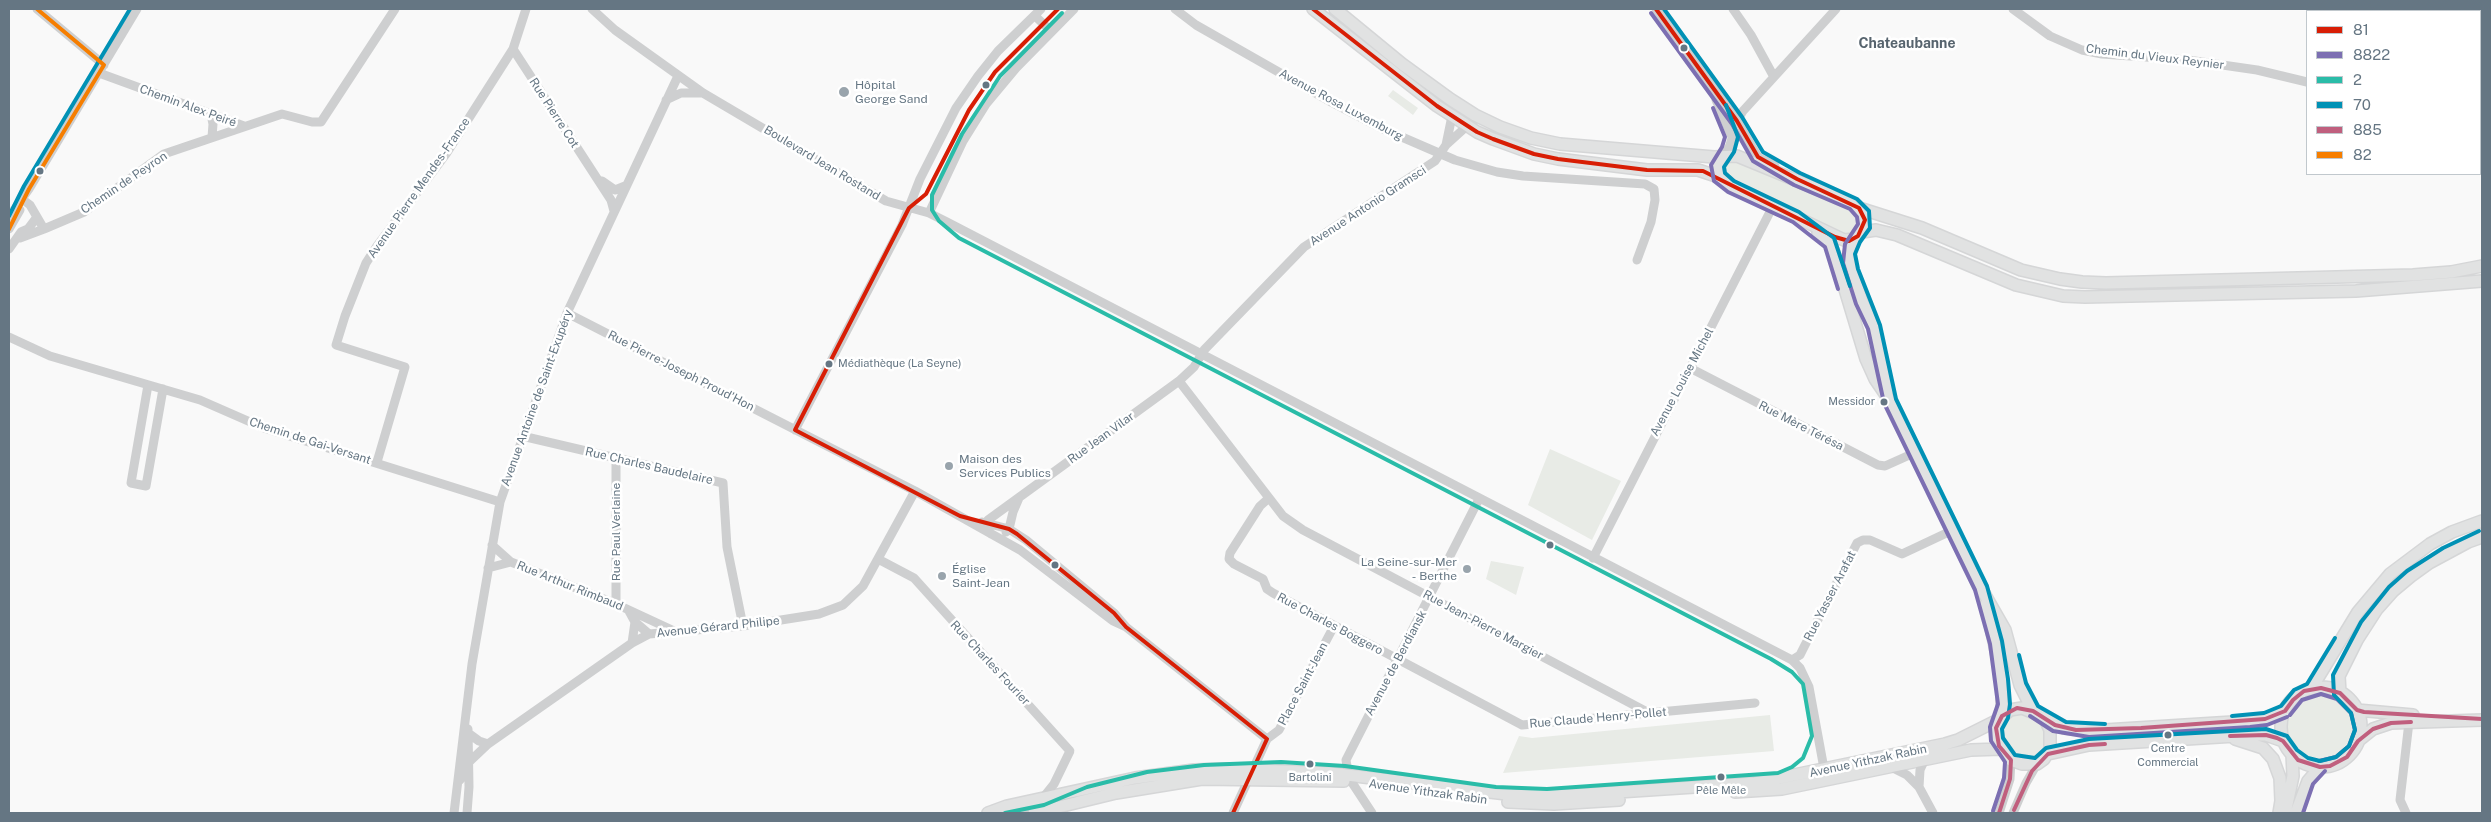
<!DOCTYPE html>
<meta charset="utf-8">
<style>
body{margin:0}
#map{position:relative;width:2491px;height:822px;overflow:hidden;background:#f9f9f9;font-family:"Public Sans",sans-serif}
canvas{display:block}
.frame{position:absolute;inset:0;border:10px solid #657683;pointer-events:none}
.legend{position:absolute;left:2306px;top:10px;width:175px;height:165px;box-sizing:border-box;background:#fff;border:1px solid #c1c8cd;margin:0;padding:6px 9px;list-style:none;font-size:15px;color:#657683}
.legend li{display:flex;align-items:center;gap:10px;height:25px}
.legend b{width:25px;border:1px solid #c1c8cd}
</style>
<div id="map">
<canvas width="2491" height="822"></canvas>
<div class="frame"></div>
<ul class="legend">
<li><b style="height:6px;background:#d81e05"></b>81</li>
<li><b style="height:6px;background:#7c6fb2"></b>8822</li>
<li><b style="height:6px;background:#2abca8"></b>2</li>
<li><b style="height:6px;background:#0091b5"></b>70</li>
<li><b style="height:6px;background:#c05f7e"></b>885</li>
<li><b style="height:6px;background:#f67e00"></b>82</li>
</ul>
</div>
<script>
const g = document.querySelector('canvas').getContext('2d');
g.lineJoin = 'round';
function fillPath(path, color) { g.fillStyle = color; g.fill(path, 'evenodd'); }
const toPath = rows => new Path2D(rows.map(r => 'M' + r).join(''));
function stroke(path, color, width, dash) { g.strokeStyle = color; g.lineWidth = width; g.lineCap = dash ? 'butt' : 'round'; g.setLineDash(dash || []); g.stroke(path); }
function write(font, color, halo, rows, align = 'center') {
  g.font = font + ' "Public Sans",sans-serif'; g.lineWidth = 5; g.setLineDash([]); g.textBaseline = 'middle'; g.strokeStyle = halo; g.fillStyle = color; for (const [text, x, y, turn = 0] of rows) {
    g.save(); g.translate(x, y); g.rotate((+turn || 0) * Math.PI / 180); g.textAlign = isNaN(turn) ? turn : align; if (halo) g.strokeText(text, 0, 0); g.fillText(text, 0, 0); g.restore();
  }
}
fillPath(toPath([
 [1393,90,1418,108,1413,115,1388,96],
 [1731,155,1863,214,1854,239,1724,182,1720,161],
 [1550,449,1621,481,1592,540,1528,505],
 [1491,561,1524,567,1516,595,1486,579],
 '2281 727a40 40 0 1 1 80 0a40 40 0 1 1-80 0Z',
 [2010,710,2045,719,2048,754,2022,764,1996,733],
 [1770,715,1774,751,1503,773,1519,736,1532,738]
]), '#e8ebe6');
const major = toPath([
 [1313,9,1437,106,1477,132,1493,139,1534,154,1558,159,1647,170,1698,170,1719,177],
 [1335,9,1402,64,1450,99,1475,115,1500,127,1531,138,1560,144,1714,157,1737,156,1854,204,1863,214,1864,226,1854,239,1844,240,1731,186,1719,177,1717,172,1717,166,1724,157],
 [1859,208,1922,228,2021,270,2060,279,2082,282,2106,283,2413,275,2451,272,2482,266],
 [1862,232,1876,230,1897,235,2016,285,2063,296,2085,297,2356,291,2482,281],
 [1818,233,1830,243,1834,253,1866,359,1875,379,1890,401,1981,588,2005,630,2020,685,2033,711],
 [1854,239,1849,254,1849,262,1862,302,1874,327,1887,392],
 [1986,604,2002,679,2002,716],
 '2281 727a40 40 0 1 1 80 0a40 40 0 1 1-80 0Z',
 [2311,689,2358,612,2390,574,2430,544,2452,532,2482,521],
 [2340,693,2339,676,2357,640,2377,609,2393,591,2411,576,2429,563,2468,542,2482,537],
 [2022,708,2039,715,2045,719,2050,730,2050,749,2044,759,2037,764,2022,764,2011,760,1997,740,1996,728,2000,719,2010,710,2022,708],
 [2357,710,2413,715],
 [2045,719,2064,728,2089,731,2249,721,2265,719,2285,711],
 [2235,739,2263,748,2273,759,2280,778,2281,801,2279,813],
 [2358,741,2373,729,2391,723,2482,720],
 [2048,754,2089,745,2252,735,2266,735,2283,741],
 [1735,792,1782,789,1971,750,2001,749],
 [1508,802,1554,804,1619,800],
 [2286,809,2293,776,2292,754],
 [988,813,1007,806,1135,778,1194,770,1230,769,1330,773,1515,795,1573,795,1755,783,1945,744,1958,740,2000,719],
 [1034,813,1116,793,1202,779,1344,781],
 [2296,813,2308,781,2320,767]
]);
stroke(major, '#d5d6d7', 14);
stroke(toPath([
 [37,9,104,65],
 [592,9,615,30,703,93,886,201,929,213,947,222,1792,660,1800,668,1809,687,1825,774],
 [1175,9,1196,25,1333,103,1381,128,1455,160,1497,172,1523,176,1645,184,1654,189,1655,200,1651,222,1637,260],
 [1656,9,1737,121,1758,157,1775,166],
 [1733,9,1751,35,1774,77],
 [2013,9,2050,36,2082,50,2102,54,2188,60,2257,70,2307,82],
 [1035,16,1051,31],
 [513,49,611,200,614,211],
 [99,73,244,126],
 [666,100,681,93,701,93],
 [1716,100,1732,137],
 [211,114,213,124,212,137],
 [2480,132,2482,132],
 [1446,145,1467,126],
 [1724,157,1730,145,1737,121,1743,111,1836,9],
 [602,181,615,190,625,186],
 [22,199,30,205,44,229,84,212,164,154,282,114,312,122,321,122,395,9],
 [929,213,963,141,986,104,1016,68,1074,9],
 [9,217,29,189,137,9],
 [9,229,20,210],
 [20,238,44,229],
 [9,249,21,232,28,229,37,217],
 [567,313,915,491,1020,550,1113,621,1126,627],
 [9,337,50,356,200,400,264,428,500,502],
 [1690,368,1878,465,1885,466,1914,453],
 [1179,381,1283,516,1303,530,1649,713],
 [148,385,131,483,146,486,163,389],
 [795,430,902,225,920,179,956,108,978,76,998,51,1041,9],
 [522,436,723,483,727,547,743,626],
 [377,462,405,367,336,345,345,316,366,263,377,246,446,154,513,49,526,9],
 [1269,498,1260,506,1230,553,1229,559,1234,564,1263,579,1267,589,1273,593,1522,725,1755,703],
 [982,522,1009,529,1026,540,1114,613,1126,627,1267,739],
 [1006,532,1009,529,1013,512,1019,498],
 [991,534,987,528,988,520,1179,381,1194,367,1204,350,1304,247,1435,161,1446,145,1452,116],
 [492,545,511,562,616,604,672,630],
 [1593,558,1773,206],
 [878,559,914,578,1070,751,1054,784,1042,799,1019,813],
 [488,568,511,562],
 [616,604,616,459],
 [629,611,635,622,649,634],
 [632,643,635,622],
 [1792,660,1800,655,1804,647,1857,543,1863,540,1870,540,1902,554,1953,530],
 [468,733,479,741,488,744],
 [1267,739,1279,730,1334,626],
 [1889,766,1907,775,1919,787,1933,813],
 [460,780,469,762,488,744,632,643,649,634,743,626,819,614,843,605,863,586,915,491],
 [1919,787,1920,770,1925,759],
 [1035,809,1072,797],
 [454,813,472,664,500,502,567,313,678,76],
 [467,813,469,787,468,729],
 [1233,813,1267,739],
 [1372,813,1349,778,1346,760,1479,499],
 [1999,813,2010,779,2011,760],
 [2013,813,2026,783,2037,764],
 [2406,813,2400,800,2409,722]
]), '#cecfd0', 9);
stroke(major, '#e1e2e2', 11);
stroke(toPath([
 [1313,9,1437,106,1477,132,1493,139,1534,154,1558,159,1647,170,1703,171,1835,237,1849,241,1858,236,1865,220,1859,208,1797,179,1758,157,1737,121,1656,9],
 [795,430,960,516,1009,529,1017,534,1114,613,1126,627,1267,739],
 [795,430,909,208,926,194,969,110,995,72,1058,9],
 [1233,813,1267,739]
]), '#d81e05', 4);
stroke(toPath([
 [1651,13,1732,124,1753,161,1794,185,1850,209,1857,217,1858,224,1845,244,1843,263,1856,304,1868,329,1884,403,1975,590,1990,644,1998,704,1990,727,1991,741,2005,762,2004,778,1993,811],
 [1713,108,1725,137,1722,147,1711,165,1714,181,1728,192,1793,222,1825,247,1838,289],
 [2290,715,2302,700,2321,694,2337,699,2351,713,2355,730,2349,746,2336,757,2319,761],
 [2030,716,2053,731,2089,737,2250,727,2267,725,2287,717],
 [2303,813,2313,784,2325,771]
]), '#7c6fb2', 4);
stroke(toPath([
 [1005,813,1044,805,1087,787,1147,772,1204,765,1281,762,1345,766,1496,787,1547,789,1778,773,1792,767,1803,758,1812,736,1803,684,1792,672,1771,659,959,238,939,221,932,210,932,195,962,134,1000,76,1062,13]
]), '#2abca8', 4);
stroke(toPath([
 [1664,9,1742,117,1763,152,1800,173,1857,199,1869,211,1870,228,1860,242,1855,254,1858,269,1880,325,1896,399,1987,586,2002,641,2008,679,2010,704,2008,718,2002,729,2003,738,2015,755,2035,758,2046,748,2089,739,2266,729,2287,736,2297,750,2308,758,2320,761,2336,757,2349,746,2355,730,2351,713,2334,695,2333,675,2361,622,2389,587,2407,571,2443,548,2479,531],
 [1726,105,1738,137,1734,152,1724,167,1725,173,1734,181,1799,212,1834,238,1850,286],
 [9,216,24,186,130,9],
 [2019,655,2026,683,2038,706,2066,722,2105,724],
 [2232,716,2264,713,2281,706,2294,690,2307,684,2335,638]
]), '#0091b5', 4);
stroke(toPath([
 [2230,736,2266,735,2277,738,2283,741,2298,760,2320,767,2330,766,2347,757,2358,741,2373,729,2391,723,2411,722],
 [2014,810,2032,771,2048,754,2089,745,2105,744],
 [1999,813,2010,779,2011,760,1999,746,1996,728,2002,716,2017,708,2033,711,2055,725,2076,730,2141,728,2265,719,2285,711,2293,700,2304,691,2321,688,2340,693,2357,710,2364,712,2482,719]
]), '#c05f7e', 4);
stroke(toPath([
 [37,9,104,65],
 [9,229,29,189,104,65]
]), '#f67e00', 4);
for (const [x, y, r, color] of [
 [1684,48,4.5,"#657683"],
 [986,85,4.5,"#657683"],
 [844,92,6,"#99a4ac"],
 [40,171,4.5,"#657683"],
 [829,364,4.5,"#657683"],
 [1884,402,4.5,"#657683"],
 [949,466,5,"#99a4ac"],
 [1550,545,4.5,"#657683"],
 [1055,565,4.5,"#657683"],
 [1467,569,5,"#99a4ac"],
 [942,576,5,"#99a4ac"],
 [2168,735,4.5,"#657683"],
 [1310,764,4.5,"#657683"],
 [1721,777,4.5,"#657683"]
]) { const dot = new Path2D(); dot.arc(x, y, r, 0, 2 * Math.PI); g.fillStyle = color; g.fill(dot); stroke(dot, '#fff', 2); }
write('11px', '#657683', '#fff', [
 ["Médiathèque (La Seyne)",838,364,"left"],
 ["Messidor",1875,402,"right"],
 ["Centre",2168,749],
 ["Commercial",2168,763],
 ["Bartolini",1310,778],
 ["Pêle Mêle",1721,791]
]);
write('12px', '#657683', '#fff', [
 ["Chemin du Vieux Reynier",2155,57,7],
 ["Avenue Rosa Luxemburg",1341,105,28],
 ["Chemin Alex Peiré",188,106,20],
 ["Rue Pierre Cot",554,113,57],
 ["Boulevard Jean Rostand",822,163,31],
 ["Chemin de Peyron",124,183,-34],
 ["Avenue Pierre Mendes-France",419,188,-55],
 ["Avenue Antonio Gramsci",1368,206,-33],
 ["Rue Pierre-Joseph Proud'Hon",681,371,27],
 ["Avenue Louise Michel",1682,382,-62],
 ["Avenue Antoine de Saint-Exupéry",537,398,-70],
 ["Rue Mère Térésa",1801,426,27],
 ["Rue Jean Vilar",1101,438,-36],
 ["Chemin de Gai-Versant",310,441,18],
 ["Rue Charles Baudelaire",649,466,13],
 ["Rue Paul Verlaine",616,532,-90],
 ["Rue Arthur Rimbaud",570,586,22],
 ["Rue Yasser Arafat",1830,596,-63],
 ["Rue Charles Boggero",1330,624,28],
 ["Rue Jean-Pierre Margier",1483,625,28],
 ["Avenue Gérard Philipe",718,627,-6],
 ["Rue Charles Fourier",990,663,47],
 ["Avenue de Berdiansk",1396,663,-62],
 ["Place Saint-Jean",1303,684,-62],
 ["Rue Claude Henry-Pollet",1598,718,-5],
 ["Avenue Yithzak Rabin",1868,761,-12],
 ["Avenue Yithzak Rabin",1428,792,8]
]);
write('12px', '#657683', '#fff', [
 ["Hôpital",855,85],
 ["George Sand",855,99],
 ["Maison des",959,459],
 ["Services Publics",959,473],
 ["La Seine-sur-Mer",1457,562,"right"],
 ["- Berthe",1457,576,"right"],
 ["Église",952,569],
 ["Saint-Jean",952,583]
], 'left');
write('bold 14px', '#57646e', '#fff', [
 ["Chateaubanne",1907,44]
]);
</script>
